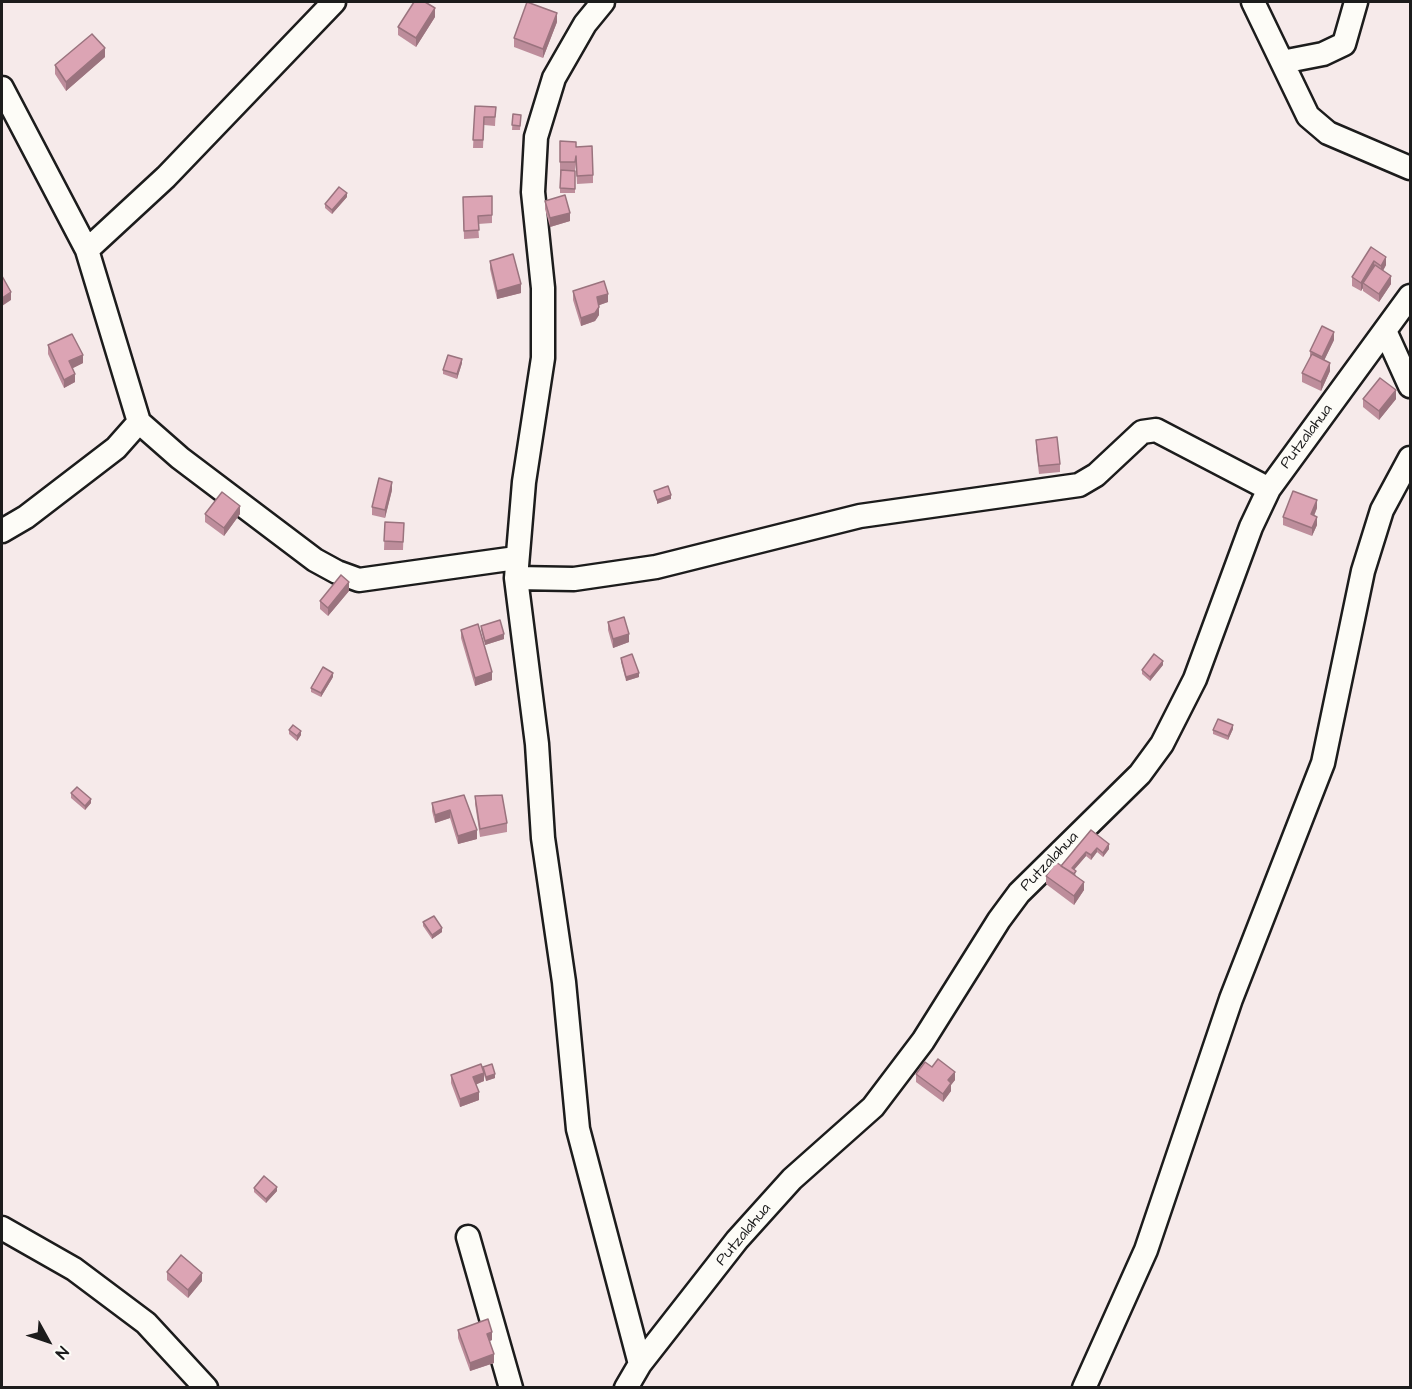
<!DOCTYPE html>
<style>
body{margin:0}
#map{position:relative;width:1412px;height:1389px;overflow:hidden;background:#f6eaea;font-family:"Architects Daughter",sans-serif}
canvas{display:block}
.frame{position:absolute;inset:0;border:3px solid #1c1c1c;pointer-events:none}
.north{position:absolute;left:18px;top:1311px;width:60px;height:60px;-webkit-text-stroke:4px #fdfcf7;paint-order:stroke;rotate:130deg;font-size:16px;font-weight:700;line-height:24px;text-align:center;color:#1c1c1c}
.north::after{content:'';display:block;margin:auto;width:21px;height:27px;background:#1c1c1c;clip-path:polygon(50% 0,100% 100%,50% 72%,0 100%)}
</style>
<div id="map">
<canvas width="1412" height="1389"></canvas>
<div class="frame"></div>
<div class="north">N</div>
</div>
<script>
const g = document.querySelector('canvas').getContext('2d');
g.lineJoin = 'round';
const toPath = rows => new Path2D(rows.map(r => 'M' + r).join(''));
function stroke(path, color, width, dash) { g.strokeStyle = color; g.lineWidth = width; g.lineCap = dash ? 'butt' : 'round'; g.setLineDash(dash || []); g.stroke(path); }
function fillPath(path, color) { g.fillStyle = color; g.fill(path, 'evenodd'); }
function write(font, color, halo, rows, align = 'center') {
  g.font = font + ' "Architects Daughter",sans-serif'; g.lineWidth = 6; g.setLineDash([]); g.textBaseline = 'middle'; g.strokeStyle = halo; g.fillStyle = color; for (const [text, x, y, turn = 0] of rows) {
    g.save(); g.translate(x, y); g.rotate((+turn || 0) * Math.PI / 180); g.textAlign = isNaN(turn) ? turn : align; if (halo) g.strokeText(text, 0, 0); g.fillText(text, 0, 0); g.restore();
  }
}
const minor = toPath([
 [603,2,585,24,554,78,536,137,533,192,543,288,543,358,524,482,516,578,537,744,543,838,564,982,578,1129,640,1364],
 [1253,2,1308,116,1328,133,1410,168],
 [1282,62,1323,54,1344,44,1356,2],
 [2,88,87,250,139,422,180,458,315,560,337,572,359,580,516,558],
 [87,250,166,177,334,2],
 [1386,333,1410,386],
 [2,531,26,517,116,448,139,422],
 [516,578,574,579,656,567,860,516,1079,485,1096,475,1142,432,1156,430,1269,489],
 [2,1228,74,1269,146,1323,206,1388],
 [468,1237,511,1388],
 [626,1388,640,1364,737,1240,792,1179,873,1107,923,1041,999,920,1019,893,1140,774,1162,744,1195,679,1251,527,1269,489,1410,296],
 [1084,1388,1146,1250,1231,999,1323,763,1363,571,1382,510,1410,458]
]);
stroke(minor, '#1c1c1c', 27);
stroke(minor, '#fdfcf7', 22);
fillPath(toPath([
 [435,17,416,47,398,35,398,27],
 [557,22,543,58,514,47,514,38],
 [105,57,66,91,55,74,55,65],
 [475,106,496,107,495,126,484,125,483,148,473,148],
 [513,114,521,115,520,130,512,130],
 [560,141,576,147,593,175,593,183,577,184,576,164,575,171,575,193,560,193],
 [492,196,492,223,478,224,479,238,464,239,463,197],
 [347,197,332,214,325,208,325,204],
 [545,201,570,221,550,227,545,209],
 [1371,247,1386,265,1383,271,1391,284,1379,302,1363,291,1363,288,1361,291,1352,286,1352,277],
 [490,261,521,293,497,299,490,269],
 [573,291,608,302,599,305,599,315,595,321,581,326,573,300],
 [1334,340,1324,360,1330,371,1321,391,1302,382,1302,373,1310,358,1310,351],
 [48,345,83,363,73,368,75,382,64,388,48,354],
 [462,363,457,379,443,374,443,370],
 [1363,399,1396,399,1379,420,1363,407],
 [1036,440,1060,464,1060,472,1039,474,1036,448],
 [392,490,385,518,372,515,372,507],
 [1317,508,1314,516,1317,525,1312,536,1283,525,1283,517],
 [205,514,240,514,224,536,205,522],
 [385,522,404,523,403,550,384,550],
 [349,591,328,616,320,609,320,601],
 [608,622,629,642,613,648,608,630],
 [481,626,504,639,485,645,481,630],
 [461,630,492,680,475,686,461,638],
 [621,658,639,677,626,681,621,662],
 [1163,665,1150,681,1142,674,1142,670],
 [333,677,321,697,311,692,311,688],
 [1233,729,1228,740,1213,734,1213,730],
 [289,730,301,735,297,741,289,734],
 [71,793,91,803,85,810,71,798],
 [464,795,477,839,458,844,450,818,435,823,432,811,432,803],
 [475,796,507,823,507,832,480,837,475,804],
 [1091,830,1109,849,1103,857,1097,852,1091,860,1086,856,1074,870,1076,876,1084,890,1074,905,1046,884,1046,876,1061,866],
 [423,922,442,932,432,939,423,926],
 [932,1067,955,1080,951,1085,951,1091,943,1102,916,1082,916,1074],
 [483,1069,495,1078,486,1081,484,1075,484,1081,476,1084,479,1100,460,1107,451,1083,451,1075],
 [254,1188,277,1191,266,1203,254,1192],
 [167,1272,202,1281,188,1298,167,1280],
 [458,1330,492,1340,490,1341,494,1363,470,1371,458,1338]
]), '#bd8d9b');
fillPath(toPath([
 [435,8,435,17,416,47,416,38],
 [557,13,557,22,543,58,543,49],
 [105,48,105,57,66,91,66,82],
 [347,193,347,197,332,214,332,210],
 [570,213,570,221,550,227,550,218],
 [1386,257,1386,265,1381,274,1381,266],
 [1374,261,1374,269,1363,283,1363,288,1361,291,1361,283],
 [1391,276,1391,284,1379,302,1379,294],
 [521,284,521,293,497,299,497,291],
 [11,292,11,300,2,306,2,298],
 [608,294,608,302,597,306,597,297],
 [599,307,599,315,595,321,581,326,581,318],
 [1334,332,1334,340,1322,365,1322,357],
 [83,355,83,363,69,370,69,361],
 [462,359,462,363,457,379,457,374],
 [1330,363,1330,371,1321,391,1321,382],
 [75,374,75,382,64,388,64,380],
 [1396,390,1396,399,1379,420,1379,411],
 [392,482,392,490,385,518,385,510],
 [671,495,671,499,657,504,657,500],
 [1317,500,1317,508,1311,523,1311,514],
 [240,506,240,514,224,536,224,528],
 [1317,517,1317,525,1312,536,1312,528],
 [349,582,349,591,328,616,328,608],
 [504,634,504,639,485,645,485,641],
 [629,634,629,642,613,648,613,639],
 [1163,661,1163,665,1150,681,1150,677],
 [492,672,492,680,475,686,475,678],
 [333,673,333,677,321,697,321,693],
 [639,673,639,677,626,681,626,677],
 [1233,725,1233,729,1228,740,1228,736],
 [301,731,301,735,297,741,297,736],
 [91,799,91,803,85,810,85,806],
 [450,810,450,818,435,823,435,815],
 [477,830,477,839,458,844,458,836],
 [1109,844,1109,849,1103,857,1103,853],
 [1097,848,1097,852,1091,860,1091,855],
 [1086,852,1086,856,1072,872,1072,868],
 [1084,882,1084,890,1074,905,1074,896],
 [442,928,442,932,432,939,432,935],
 [955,1072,955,1080,951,1085,951,1091,943,1102,943,1094,948,1080],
 [484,1073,484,1081,473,1086,473,1077],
 [495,1074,495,1078,486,1081,486,1077],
 [479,1092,479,1100,460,1107,460,1099],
 [277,1187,277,1191,266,1203,266,1199],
 [202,1273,202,1281,188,1298,188,1290],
 [492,1332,492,1340,487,1342,487,1334],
 [494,1354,494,1363,470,1371,470,1363]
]), '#9a737e');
const building = toPath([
 [414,2,425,2,435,8,416,38,398,27,414,2],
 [527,2,557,13,543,49,514,38,527,2],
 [92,34,105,48,66,82,55,65,92,34],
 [475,106,496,107,495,117,484,117,483,140,473,140,475,106],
 [513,114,521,115,520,126,512,125,513,114],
 [560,141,576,142,576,147,592,146,593,175,577,176,576,156,575,162,560,162,560,141],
 [561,170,575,171,575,189,560,188,561,170],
 [339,187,347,193,332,210,325,204,339,187],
 [565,195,570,213,550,218,545,201,565,195],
 [492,196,492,215,478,216,479,230,464,231,463,197,492,196],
 [1371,247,1386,257,1381,266,1374,261,1361,283,1352,277,1371,247],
 [513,254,521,284,497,291,490,261,513,254],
 [1375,265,1391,276,1379,294,1363,283,1375,265],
 [2,276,11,292,2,298,2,276],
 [604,281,608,294,597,297,599,307,595,313,581,318,573,291,604,281],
 [1322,326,1334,332,1322,357,1310,351,1322,326],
 [72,334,83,355,69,361,75,374,64,380,48,345,72,334],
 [1312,354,1330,363,1321,382,1302,373,1312,354],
 [448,355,462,359,457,374,443,370,448,355],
 [1380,378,1396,390,1379,411,1363,399,1380,378],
 [1057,437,1060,464,1039,466,1036,440,1057,437],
 [379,478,392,482,385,510,372,507,379,478],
 [668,486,671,495,657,500,654,491,668,486],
 [1293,491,1317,500,1311,514,1317,517,1312,528,1283,517,1293,491],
 [222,492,240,506,224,528,205,514,222,492],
 [385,522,404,523,403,542,384,541,385,522],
 [341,575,349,582,328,608,320,601,341,575],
 [624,617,629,634,613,639,608,622,624,617],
 [500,620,504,634,485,641,481,626,500,620],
 [478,624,492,672,475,678,461,630,478,624],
 [632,654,639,673,626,677,621,658,632,654],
 [1154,654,1163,661,1150,677,1142,670,1154,654],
 [323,667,333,673,321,693,311,688,323,667],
 [1218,719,1233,725,1228,736,1213,730,1218,719],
 [293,725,301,731,297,736,289,730,293,725],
 [77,787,91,799,85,806,71,793,77,787],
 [464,795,477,830,458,836,450,810,435,815,432,803,464,795],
 [502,795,507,823,480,829,475,796,502,795],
 [1091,830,1109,844,1103,853,1097,848,1091,855,1086,852,1072,868,1076,871,1074,874,1061,866,1091,830],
 [1056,862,1084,882,1074,896,1046,876,1056,862],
 [434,916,442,928,432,935,423,922,434,916],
 [938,1059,955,1072,948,1080,951,1083,943,1094,916,1074,925,1062,932,1067,938,1059],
 [481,1064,484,1073,473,1077,479,1092,460,1099,451,1075,481,1064],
 [492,1064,495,1074,486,1077,483,1067,492,1064],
 [264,1176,277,1187,266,1199,254,1188,264,1176],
 [181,1255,202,1273,188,1290,167,1272,181,1255],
 [488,1319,492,1332,487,1334,494,1354,470,1363,458,1330,488,1319]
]);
fillPath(building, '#dca4b4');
stroke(building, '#9a737e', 1.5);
write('16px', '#1c1c1c', '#fdfcf7', [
 ["Putzalahua",1307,437,-53],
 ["Putzalahua",1050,862,-46],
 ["Putzalahua",744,1235,-50]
]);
</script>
